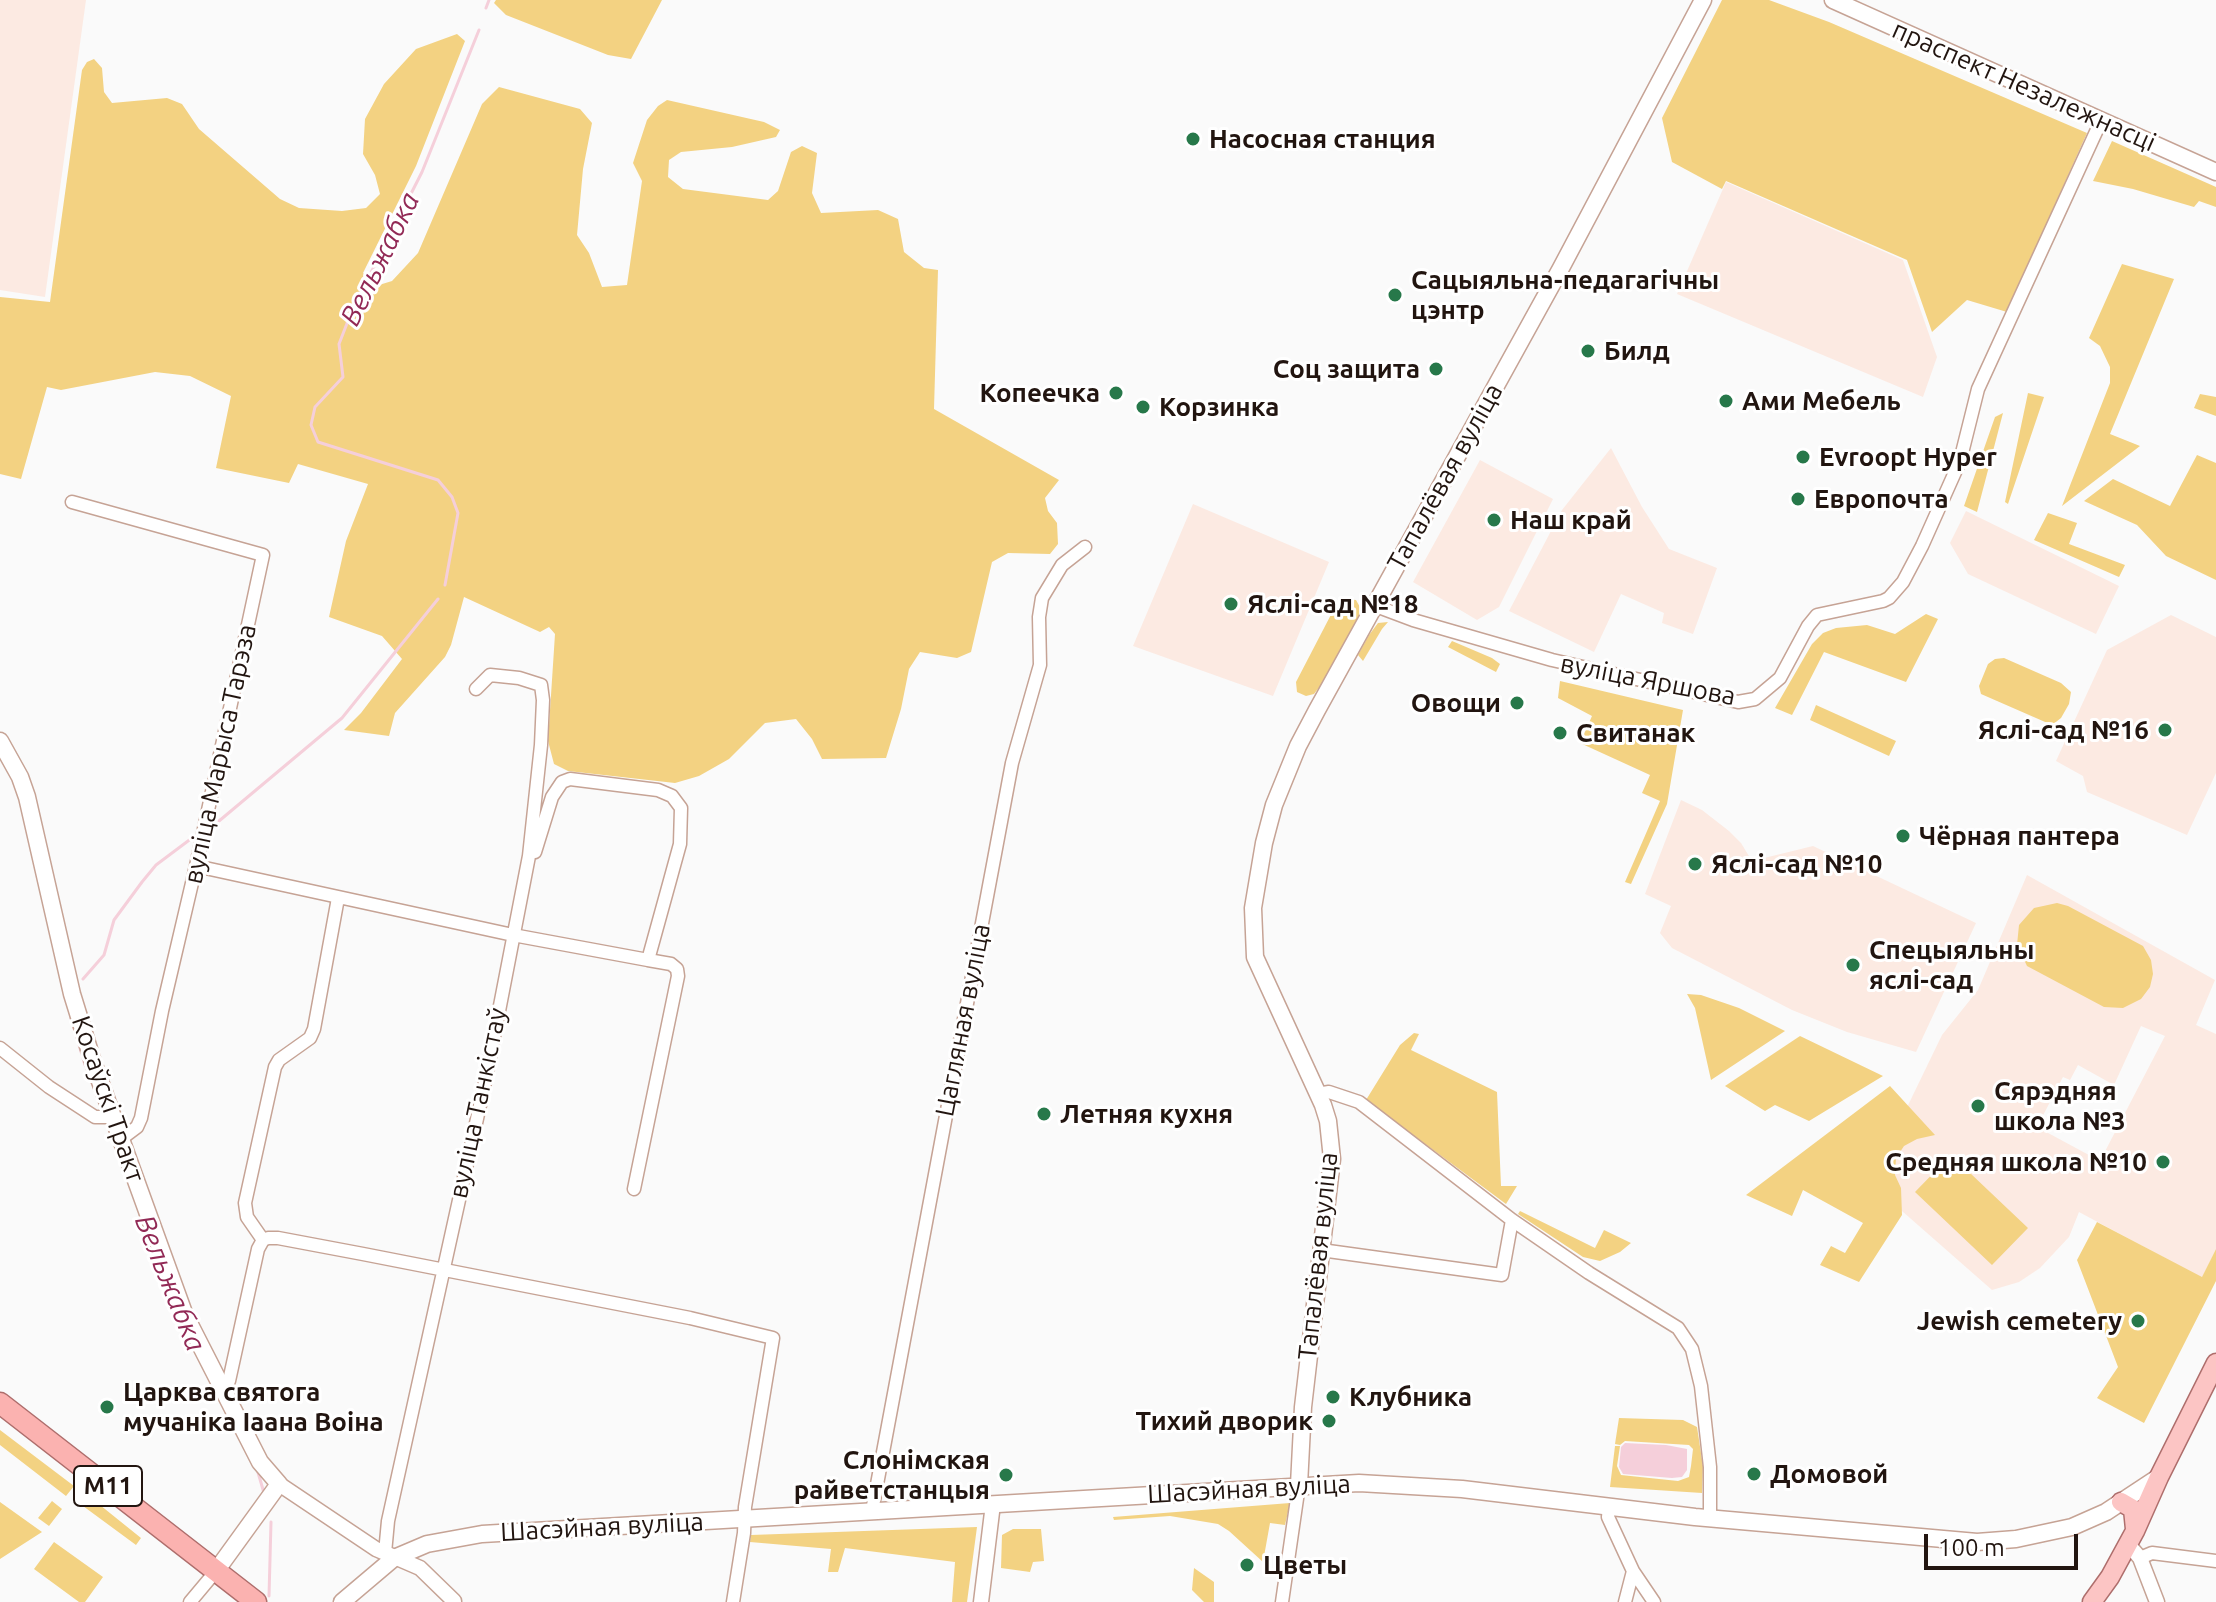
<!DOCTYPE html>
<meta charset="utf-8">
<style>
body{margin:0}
#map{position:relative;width:2216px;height:1602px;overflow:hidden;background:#fafafa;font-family:Ubuntu,sans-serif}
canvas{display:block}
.scale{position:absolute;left:1924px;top:1534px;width:154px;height:36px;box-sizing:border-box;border:4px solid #221510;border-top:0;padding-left:10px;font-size:24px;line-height:28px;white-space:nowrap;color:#221510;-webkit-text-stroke:6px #fff;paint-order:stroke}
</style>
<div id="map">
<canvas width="2216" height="1602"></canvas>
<div class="scale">100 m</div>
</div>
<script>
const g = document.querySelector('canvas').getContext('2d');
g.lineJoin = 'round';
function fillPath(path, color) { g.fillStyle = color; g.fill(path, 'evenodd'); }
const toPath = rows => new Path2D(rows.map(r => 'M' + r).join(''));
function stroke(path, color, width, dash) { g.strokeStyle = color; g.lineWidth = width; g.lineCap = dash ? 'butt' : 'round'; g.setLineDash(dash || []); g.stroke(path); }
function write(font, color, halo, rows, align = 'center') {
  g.font = font + ' Ubuntu,sans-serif'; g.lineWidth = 6; g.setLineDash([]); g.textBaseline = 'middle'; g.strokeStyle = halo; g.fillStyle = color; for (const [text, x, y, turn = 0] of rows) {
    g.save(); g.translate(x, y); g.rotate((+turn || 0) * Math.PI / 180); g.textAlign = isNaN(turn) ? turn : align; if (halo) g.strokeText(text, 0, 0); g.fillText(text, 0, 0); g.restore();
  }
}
fillPath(toPath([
 [0,0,86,0,45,297,0,290],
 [1726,182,1903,260,1937,357,1923,397,1677,294],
 [1611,448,1642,507,1669,549,1717,568,1693,634,1662,623,1664,613,1621,594,1594,652,1509,611,1562,510],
 [1480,460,1553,499,1499,607,1477,620,1413,582],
 [1193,504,1329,562,1273,696,1133,646],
 [1966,511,2119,586,2096,634,1968,574,1950,543],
 [2171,615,2216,637,2216,773,2187,835,2087,792,2083,776,2056,761,2107,650],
 [1681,800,1702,810,1729,831,1741,843,1752,861,1813,846,1976,923,1916,1052,1847,1032,1792,1010,1672,948,1660,933,1671,906,1645,894],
 [2027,875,2215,980,2196,1025,2216,1034,2216,1249,2202,1278,2079,1212,2069,1237,2040,1268,2019,1282,1992,1290,1894,1204,1882,1159,1942,1035,1978,990],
 [2141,1026,2165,1036,2100,1161,2037,1127,2063,1077,2070,1080,2078,1065,2114,1085]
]), '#fceae2');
fillPath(toPath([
 [496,0,662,0,631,59,608,55,506,15,494,3],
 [1722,0,1769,0,1829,22,2087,133,2007,312,1967,300,1932,332,1907,260,1726,181,1722,189,1672,162,1662,118],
 [457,34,465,41,416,166,363,273,379,285,392,281,418,253,482,104,499,87,580,109,592,123,583,169,577,235,589,253,602,287,627,285,642,181,633,163,647,120,658,106,667,100,764,122,780,130,776,137,732,147,681,152,669,160,668,177,683,189,768,200,778,191,791,152,802,146,817,153,812,193,821,213,878,210,898,219,904,252,924,268,938,270,934,409,1059,480,1045,498,1048,511,1057,523,1058,544,1050,554,1008,553,992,562,971,652,957,658,920,652,909,669,901,709,886,758,822,759,812,739,796,719,765,723,729,759,699,776,675,783,568,771,554,764,548,741,555,634,549,627,540,632,464,597,451,645,445,657,395,713,389,736,344,730,361,713,402,659,382,636,329,617,346,541,368,484,298,464,289,483,216,468,231,396,190,376,155,372,61,390,47,387,21,479,0,474,0,297,50,302,82,70,87,62,94,59,102,68,104,92,112,103,167,98,182,104,199,129,280,199,299,208,342,211,366,208,380,194,375,175,363,154,365,119,384,84,416,49],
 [2112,141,2216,187,2216,207,2199,201,2194,207,2133,189,2093,181],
 [2122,264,2174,279,2110,434,2140,446,2062,506,2110,383,2110,367,2100,346,2089,338],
 [2028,393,2044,397,2008,504,2005,502],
 [2200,394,2216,397,2216,416,2194,408],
 [2003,413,1977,512,1964,506,1995,417],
 [2197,455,2216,463,2216,580,2166,556,2137,525,2084,501,2113,479,2170,506],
 [2048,513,2077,523,2069,544,2125,565,2119,577,2034,540],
 [1347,599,1356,600,1361,609,1358,619,1321,685,1314,694,1306,696,1297,692,1296,682,1336,605],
 [1926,614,1938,619,1906,682,1824,652,1792,715,1775,708,1812,644,1823,633,1836,628,1867,625,1895,634],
 [1388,622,1382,629,1363,661,1358,655,1369,635,1378,623],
 [1452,641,1492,658,1500,664,1496,672,1448,647],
 [2004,658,2061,683,2071,692,2069,704,2061,718,2052,725,1981,694,1979,686,1988,664,1995,659],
 [1560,681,1683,710,1667,804,1631,884,1625,882,1660,801,1642,793,1650,775,1580,743,1592,716,1558,698],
 [1816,705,1896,741,1889,756,1810,720],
 [2057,903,2068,906,2143,946,2151,960,2153,974,2150,987,2141,999,2123,1008,2104,1007,2027,966,2017,945,2019,925,2034,908],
 [1687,994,1701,995,1739,1008,1785,1031,1711,1080,1695,1008],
 [1414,1033,1419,1034,1411,1050,1497,1092,1501,1186,1517,1186,1506,1204,1366,1100,1400,1045],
 [1800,1036,1883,1076,1809,1121,1775,1105,1765,1111,1725,1086],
 [1890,1086,1935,1135,1917,1139,1904,1146,1896,1158,1895,1175,1901,1188,1902,1215,1859,1282,1820,1265,1831,1246,1845,1253,1863,1223,1803,1190,1792,1216,1746,1195],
 [1951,1155,2028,1228,1992,1265,1915,1192],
 [1520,1211,1595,1248,1604,1230,1631,1243,1620,1252,1600,1261,1583,1257,1518,1214],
 [2097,1222,2202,1277,2216,1249,2216,1281,2144,1423,2097,1398,2118,1367,2077,1260],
 [1619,1418,1683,1420,1697,1427,1703,1466,1702,1493,1610,1487,1615,1446,1620,1446,1617,1466,1621,1475,1678,1481,1689,1477,1691,1466,1693,1449,1689,1445,1625,1441,1620,1445,1615,1444],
 [0,1430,74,1486,66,1496,0,1445],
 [90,1497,141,1538,136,1545,83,1506],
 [52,1501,62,1509,49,1526,38,1518],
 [0,1502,42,1532,0,1559],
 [1290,1503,1285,1525,1270,1523,1263,1562,1229,1531,1218,1524,1170,1516,1114,1520,1113,1517],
 [977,1527,967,1602,952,1602,955,1562,845,1548,838,1572,828,1572,831,1549,750,1542,751,1535],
 [1013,1529,1041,1529,1044,1561,1033,1562,1030,1572,1001,1568,1002,1535],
 [54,1542,103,1577,85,1602,79,1602,34,1569],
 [1194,1568,1214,1582,1214,1602,1204,1602,1192,1590]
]), '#f3d282');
fillPath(toPath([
 [1625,1443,1666,1445,1687,1449,1687,1470,1682,1477,1672,1478,1623,1474,1619,1467,1621,1447]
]), '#f5cfda');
stroke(toPath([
 [486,8,489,0],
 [445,585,458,513,452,497,438,480,318,442,311,425,315,407,343,377,339,344,353,308,422,172,479,30],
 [219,821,342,718,438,599],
 [83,979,104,955,114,920,142,882,156,865,196,835],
 [71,1018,85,1065],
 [88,1074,93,1085],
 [140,1215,152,1249],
 [257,1469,264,1493],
 [269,1596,271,1522]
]), '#f5cfda', 3);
const minor = toPath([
 [72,502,263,555,196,866,162,1011,141,1118,137,1127,121,1139],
 [1373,605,1413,620,1552,660,1738,702,1755,699,1780,678,1808,626,1817,615,1883,601,1889,598,1903,582,1922,546,1960,461,1978,389,2101,121],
 [196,866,513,935,648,960,680,844,681,808,672,796,658,790,570,779,562,782,552,797,535,852],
 [0,1048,49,1087,95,1117,113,1117],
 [1317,1094,1329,1092,1359,1102,1512,1220,1589,1273,1678,1328,1692,1349,1701,1386,1710,1467,1710,1518],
 [634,1189,678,976,677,969,671,964,648,960],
 [263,1240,247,1217,245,1203,275,1067,279,1060,310,1038,314,1029,338,898],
 [1321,1250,1502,1275,1512,1220],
 [222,1388,229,1381,258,1249,263,1240,268,1238,278,1238,363,1254,690,1318,773,1338,745,1507,744,1533,733,1602],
 [1609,1506,1608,1517,1633,1571,1625,1602],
 [872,1511,1012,763,1040,665,1039,617,1042,598,1062,565,1085,547],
 [385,1553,388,1521,486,1078,529,856,541,745,543,700,541,685,519,678,490,675,476,689],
 [2140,1558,2152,1553,2216,1561],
 [1633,1571,1654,1602],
 [190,1602,216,1571],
 [1282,1602,1299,1485]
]);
const tertiary = toPath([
 [279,1484,376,1549,420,1568,454,1601],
 [2128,1544,2140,1558,2157,1602],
 [981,1602,993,1504]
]);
const secondary = toPath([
 [1833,0,2216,172],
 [0,741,20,777,27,797,72,994,93,1062,184,1313,260,1462,279,1484,216,1571],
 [1299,1485,1303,1407,1332,1159,1328,1121,1323,1105,1255,957,1253,908,1264,843,1274,805,1298,746,1317,710,1561,268,1703,0],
 [342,1602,394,1558,427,1544,482,1534,1359,1483,1462,1489,1695,1517,1977,1542,2016,1539,2072,1527,2106,1512,2159,1477]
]);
const primary = toPath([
 [2121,1502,2133,1509,2135,1529],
 [2092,1602,2110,1577,2135,1531,2159,1477,2216,1363]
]);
const trunk = toPath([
 [0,1403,256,1602]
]);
stroke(minor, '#c6a395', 15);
stroke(tertiary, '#c6a395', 17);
stroke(secondary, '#c6a395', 19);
stroke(primary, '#ae6e6c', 21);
stroke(trunk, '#ae6e6c', 23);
stroke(minor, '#fff', 12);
stroke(tertiary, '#fff', 14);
stroke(secondary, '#fff', 16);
stroke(primary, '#fcc5c4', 18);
stroke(trunk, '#fbb2b0', 20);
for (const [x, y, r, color] of [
 [1193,139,8,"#27784a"],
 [1395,295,8,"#27784a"],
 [1588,351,8,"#27784a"],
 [1436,369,8,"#27784a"],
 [1116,393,8,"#27784a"],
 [1726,401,8,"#27784a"],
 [1143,407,8,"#27784a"],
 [1803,457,8,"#27784a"],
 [1798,499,8,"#27784a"],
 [1494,520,8,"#27784a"],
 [1231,604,8,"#27784a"],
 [1517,703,8,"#27784a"],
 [2165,730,8,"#27784a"],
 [1560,733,8,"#27784a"],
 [1903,836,8,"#27784a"],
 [1695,864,8,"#27784a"],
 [1853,965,8,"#27784a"],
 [1978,1106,8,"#27784a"],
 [1044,1114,8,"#27784a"],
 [2163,1162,8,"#27784a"],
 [2138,1321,8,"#27784a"],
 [1333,1397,8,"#27784a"],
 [107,1407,8,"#27784a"],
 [1329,1421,8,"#27784a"],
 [1754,1474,8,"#27784a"],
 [1006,1475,8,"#27784a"],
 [1247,1565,8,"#27784a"]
]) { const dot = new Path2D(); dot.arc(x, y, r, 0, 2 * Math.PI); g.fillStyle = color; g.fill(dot); stroke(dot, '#fff', 3); }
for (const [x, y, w] of [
 [108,1486,68]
]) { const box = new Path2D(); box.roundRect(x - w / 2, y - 20, w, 40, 6); g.fillStyle = '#fff'; g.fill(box); stroke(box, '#221510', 2); }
write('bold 24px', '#221510', null, [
 ["М11",108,1486]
]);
write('26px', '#221510', '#fff', [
 ["праспект Незалежнасці",2024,86,24],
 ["Тапалёвая вуліца",1445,477,-61],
 ["вуліца Яршова",1648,680,11],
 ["вуліца Марыса Тарэза",220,754,-78],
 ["Цагляная вуліца",963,1020,-79],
 ["Косаўскі Тракт",108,1099,71],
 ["вуліца Танкістаў",478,1103,-78],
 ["Тапалёвая вуліца",1318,1256,-84],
 ["Шасэйная вуліца",1249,1489,-3],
 ["Шасэйная вуліца",602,1527,-3]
]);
write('bold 26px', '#221510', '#fff', [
 ["Насосная станция",1209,139],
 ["Сацыяльна-педагагічны",1411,280],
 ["цэнтр",1411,310],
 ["Билд",1604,351],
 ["Соц защита",1420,369,"right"],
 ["Копеечка",1100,393,"right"],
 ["Ами Мебель",1742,401],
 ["Корзинка",1159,407],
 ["Evroopt Hyper",1819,457],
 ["Европочта",1814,499],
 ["Наш край",1510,520],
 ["Яслі-сад №18",1247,604],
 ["Овощи",1501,703,"right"],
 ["Яслі-сад №16",2149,730,"right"],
 ["Свитанак",1576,733],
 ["Чёрная пантера",1919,836],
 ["Яслі-сад №10",1711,864],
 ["Спецыяльны",1869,950],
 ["яслі-сад",1869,980],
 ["Сярэдняя",1994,1091],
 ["школа №3",1994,1121],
 ["Летняя кухня",1060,1114],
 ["Средняя школа №10",2147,1162,"right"],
 ["Jewish cemetery",2122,1321,"right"],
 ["Царква святога",123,1392],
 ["мучаніка Іаана Воіна",123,1422],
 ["Клубника",1349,1397],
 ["Тихий дворик",1313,1421,"right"],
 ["Слонімская",990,1460,"right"],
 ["райветстанцыя",990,1490,"right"],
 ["Домовой",1770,1474],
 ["Цветы",1263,1565]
], 'left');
write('italic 28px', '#922a56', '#fff', [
 ["Вельжабка",380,259,-64],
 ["Вельжабка",170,1283,68]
]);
</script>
